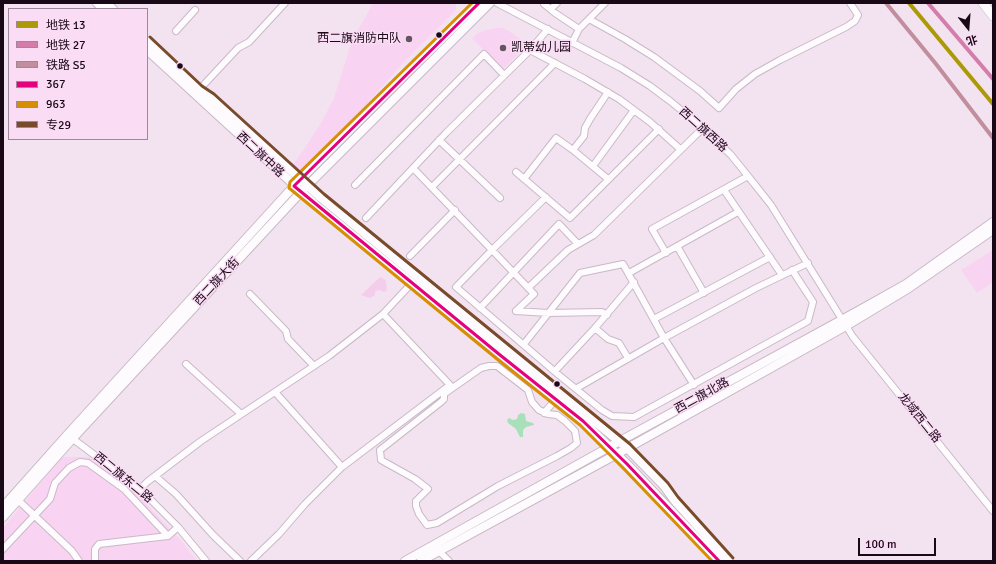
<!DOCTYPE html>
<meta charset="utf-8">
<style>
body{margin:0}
#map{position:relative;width:996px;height:564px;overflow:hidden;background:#f3e3f0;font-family:Signika,"Noto Sans SC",sans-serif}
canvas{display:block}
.frame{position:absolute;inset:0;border:4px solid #190917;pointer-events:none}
.legend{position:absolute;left:8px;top:8px;width:140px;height:132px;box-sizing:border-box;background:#fadcf4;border:1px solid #a0889c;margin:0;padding:5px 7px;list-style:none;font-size:12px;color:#190917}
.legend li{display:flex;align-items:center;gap:8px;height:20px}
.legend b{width:20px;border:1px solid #a0889c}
.north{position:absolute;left:948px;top:8px;width:40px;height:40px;-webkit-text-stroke:3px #fadcf4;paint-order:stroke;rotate:163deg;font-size:11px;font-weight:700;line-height:16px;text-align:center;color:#190917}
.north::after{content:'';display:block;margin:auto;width:14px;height:18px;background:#190917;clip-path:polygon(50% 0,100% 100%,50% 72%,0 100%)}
.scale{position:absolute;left:858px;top:538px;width:78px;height:18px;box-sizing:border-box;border:2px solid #190917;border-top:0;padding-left:5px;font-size:12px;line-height:14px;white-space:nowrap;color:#190917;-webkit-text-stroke:3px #fadcf4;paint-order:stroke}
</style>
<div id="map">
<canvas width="996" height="564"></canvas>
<div class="frame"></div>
<ul class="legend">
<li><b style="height:5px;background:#ab9908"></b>地铁 13</li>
<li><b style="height:5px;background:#d47daa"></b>地铁 27</li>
<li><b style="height:5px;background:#c28e9e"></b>铁路 S5</li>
<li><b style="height:5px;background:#e5007d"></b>367</li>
<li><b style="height:5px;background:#d68e03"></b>963</li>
<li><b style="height:5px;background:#7a4b2a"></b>专29</li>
</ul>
<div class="north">北</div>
<div class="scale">100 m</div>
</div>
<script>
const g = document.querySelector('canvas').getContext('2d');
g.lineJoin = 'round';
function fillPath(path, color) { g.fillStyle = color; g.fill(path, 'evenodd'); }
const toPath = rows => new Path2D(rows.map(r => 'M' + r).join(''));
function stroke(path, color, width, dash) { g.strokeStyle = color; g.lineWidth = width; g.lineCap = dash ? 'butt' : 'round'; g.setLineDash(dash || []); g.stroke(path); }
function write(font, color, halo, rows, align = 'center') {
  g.font = font + ' Signika,"Noto Sans SC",sans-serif'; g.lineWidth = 3; g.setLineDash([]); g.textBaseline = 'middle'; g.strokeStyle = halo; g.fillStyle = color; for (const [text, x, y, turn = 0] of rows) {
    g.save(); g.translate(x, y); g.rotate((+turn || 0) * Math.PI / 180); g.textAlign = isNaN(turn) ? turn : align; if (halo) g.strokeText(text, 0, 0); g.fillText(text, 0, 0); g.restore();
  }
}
fillPath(toPath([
 [373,3,456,3,456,10,403,63,347,126,300,174,291,167,305,148,321,123,334,98,352,41],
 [497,28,503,28,509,31,528,44,503,70,472,38,478,33,486,30],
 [993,250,993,282,977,293,961,270],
 [62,457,90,457,125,482,180,539,197,561,3,561,3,528]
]), '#f9d3f2');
fillPath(toPath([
 [381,277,386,281,387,290,384,292,379,290,375,291,375,295,370,298,361,295,378,279]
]), '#f4ccec');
fillPath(toPath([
 [521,413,525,414,526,421,533,423,534,425,526,427,523,430,523,437,520,437,516,429,508,423,507,420,509,418,513,420,517,419,518,415]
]), '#a7e0b9');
const minor = toPath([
 [497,3,621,68,650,86,670,101,703,128,731,155,748,176,771,205,853,337,993,511],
 [544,4,555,13,579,29],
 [551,9,557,3],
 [589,19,625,39,654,57,700,91,719,108,736,89,755,74,780,60,846,27,855,21,858,15,850,3],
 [176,31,195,10],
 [572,43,579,29,605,3],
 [530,50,585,79,619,99,650,122,680,149],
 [197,92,238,48,249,42,285,3],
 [439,140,500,198],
 [573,150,608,179],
 [593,166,634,110],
 [413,168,492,250,456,287,560,376,602,410,612,416,634,417,808,321,813,302,792,270],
 [516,172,570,218,659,129],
 [524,179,556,138,573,150,584,136,585,128,590,119,608,92],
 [355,185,484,54,504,75],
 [432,187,555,63],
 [724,190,782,275],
 [366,218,446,133,530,50,548,29],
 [677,246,704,293],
 [666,253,652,229,748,176],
 [410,256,455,210],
 [629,273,738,212],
 [528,288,568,250,594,235,703,128],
 [250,294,286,331,288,339,314,366],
 [480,308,559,224,578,244],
 [516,311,534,294,492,250,546,197],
 [516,311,548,313,602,312,607,315],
 [654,319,770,257],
 [595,328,608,339,619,343,628,358],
 [524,344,580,273,623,264,664,338,694,385],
 [186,364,241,414],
 [489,366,497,366,528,390,532,402,539,410,548,414,557,415,565,421,575,431,577,443,571,448,557,456,498,486,437,523,427,525,419,514,416,506,416,501,428,489,415,479,381,460,380,450,441,402,444,399,444,394,451,389,481,368,489,366],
 [555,371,595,328,634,282],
 [577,388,664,338,756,288,808,263],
 [275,392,342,467],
 [544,413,556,399],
 [69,436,140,489,178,527,206,561],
 [155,476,176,494,213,535,240,561],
 [140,489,147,482,201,441,329,356,383,314,412,283],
 [18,500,72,551,79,561],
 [3,549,50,499,55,483,69,468,80,462,88,463,124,489,168,536],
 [439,551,449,561],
 [95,561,95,549,99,544,168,536,178,527],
 [251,561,279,534,305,504,342,467,450,385,383,314]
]);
const major = toPath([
 [97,3,103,9],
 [106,3,113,9],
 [147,41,199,90,211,98,321,198,627,448,664,486,674,500,729,561],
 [147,50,316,205,583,421,627,464,719,561],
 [3,507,68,434,294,186,407,73,479,3],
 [3,517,73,438,301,192,490,3],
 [405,561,620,441,858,311,906,284,993,222],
 [421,561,617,454,846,326,909,288,993,230]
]);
const highway = toPath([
 [983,3,993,16]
]);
stroke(minor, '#c9b9c6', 8);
stroke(major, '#c9b9c6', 10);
stroke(highway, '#c9b9c6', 10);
stroke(minor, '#fdfbfd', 6);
stroke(major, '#fdfbfd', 8);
stroke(highway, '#fdfbfd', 9);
stroke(toPath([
 [479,3,294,186,500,355,583,421,627,464,719,561]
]), '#e5007d', 3);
stroke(toPath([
 [472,3,290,182,289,188,497,359,580,425,623,468,712,561]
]), '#d68e03', 3);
stroke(toPath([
 [150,37,202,86,214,94,324,194,630,444,668,483,678,497,733,558]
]), '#7a4b2a', 3);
stroke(toPath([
 [886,3,936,64,993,138]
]), '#c28e9e', 4);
stroke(toPath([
 [909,3,993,104]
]), '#ab9908', 4);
stroke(toPath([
 [928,3,993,79]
]), '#d47daa', 4);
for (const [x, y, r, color] of [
 [439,35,3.5,"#190917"],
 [409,39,4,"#655563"],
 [503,48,4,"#655563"],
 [180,66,3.5,"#190917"],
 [557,384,3.5,"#190917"]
]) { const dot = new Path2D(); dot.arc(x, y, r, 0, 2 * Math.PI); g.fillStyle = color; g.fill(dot); stroke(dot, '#fadcf4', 1.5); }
write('12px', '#190917', '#fadcf4', [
 ["西二旗消防中队",401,39],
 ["凯蒂幼儿园",511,48,"left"]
], 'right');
write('12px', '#190917', '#fadcf4', [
 ["西二旗西路",703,130,42],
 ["西二旗中路",260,155,43],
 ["西二旗大街",217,282,-47],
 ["西二旗北路",702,396,-29],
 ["龙域西二路",919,418,51],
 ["西二旗东二路",123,478,39]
]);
</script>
